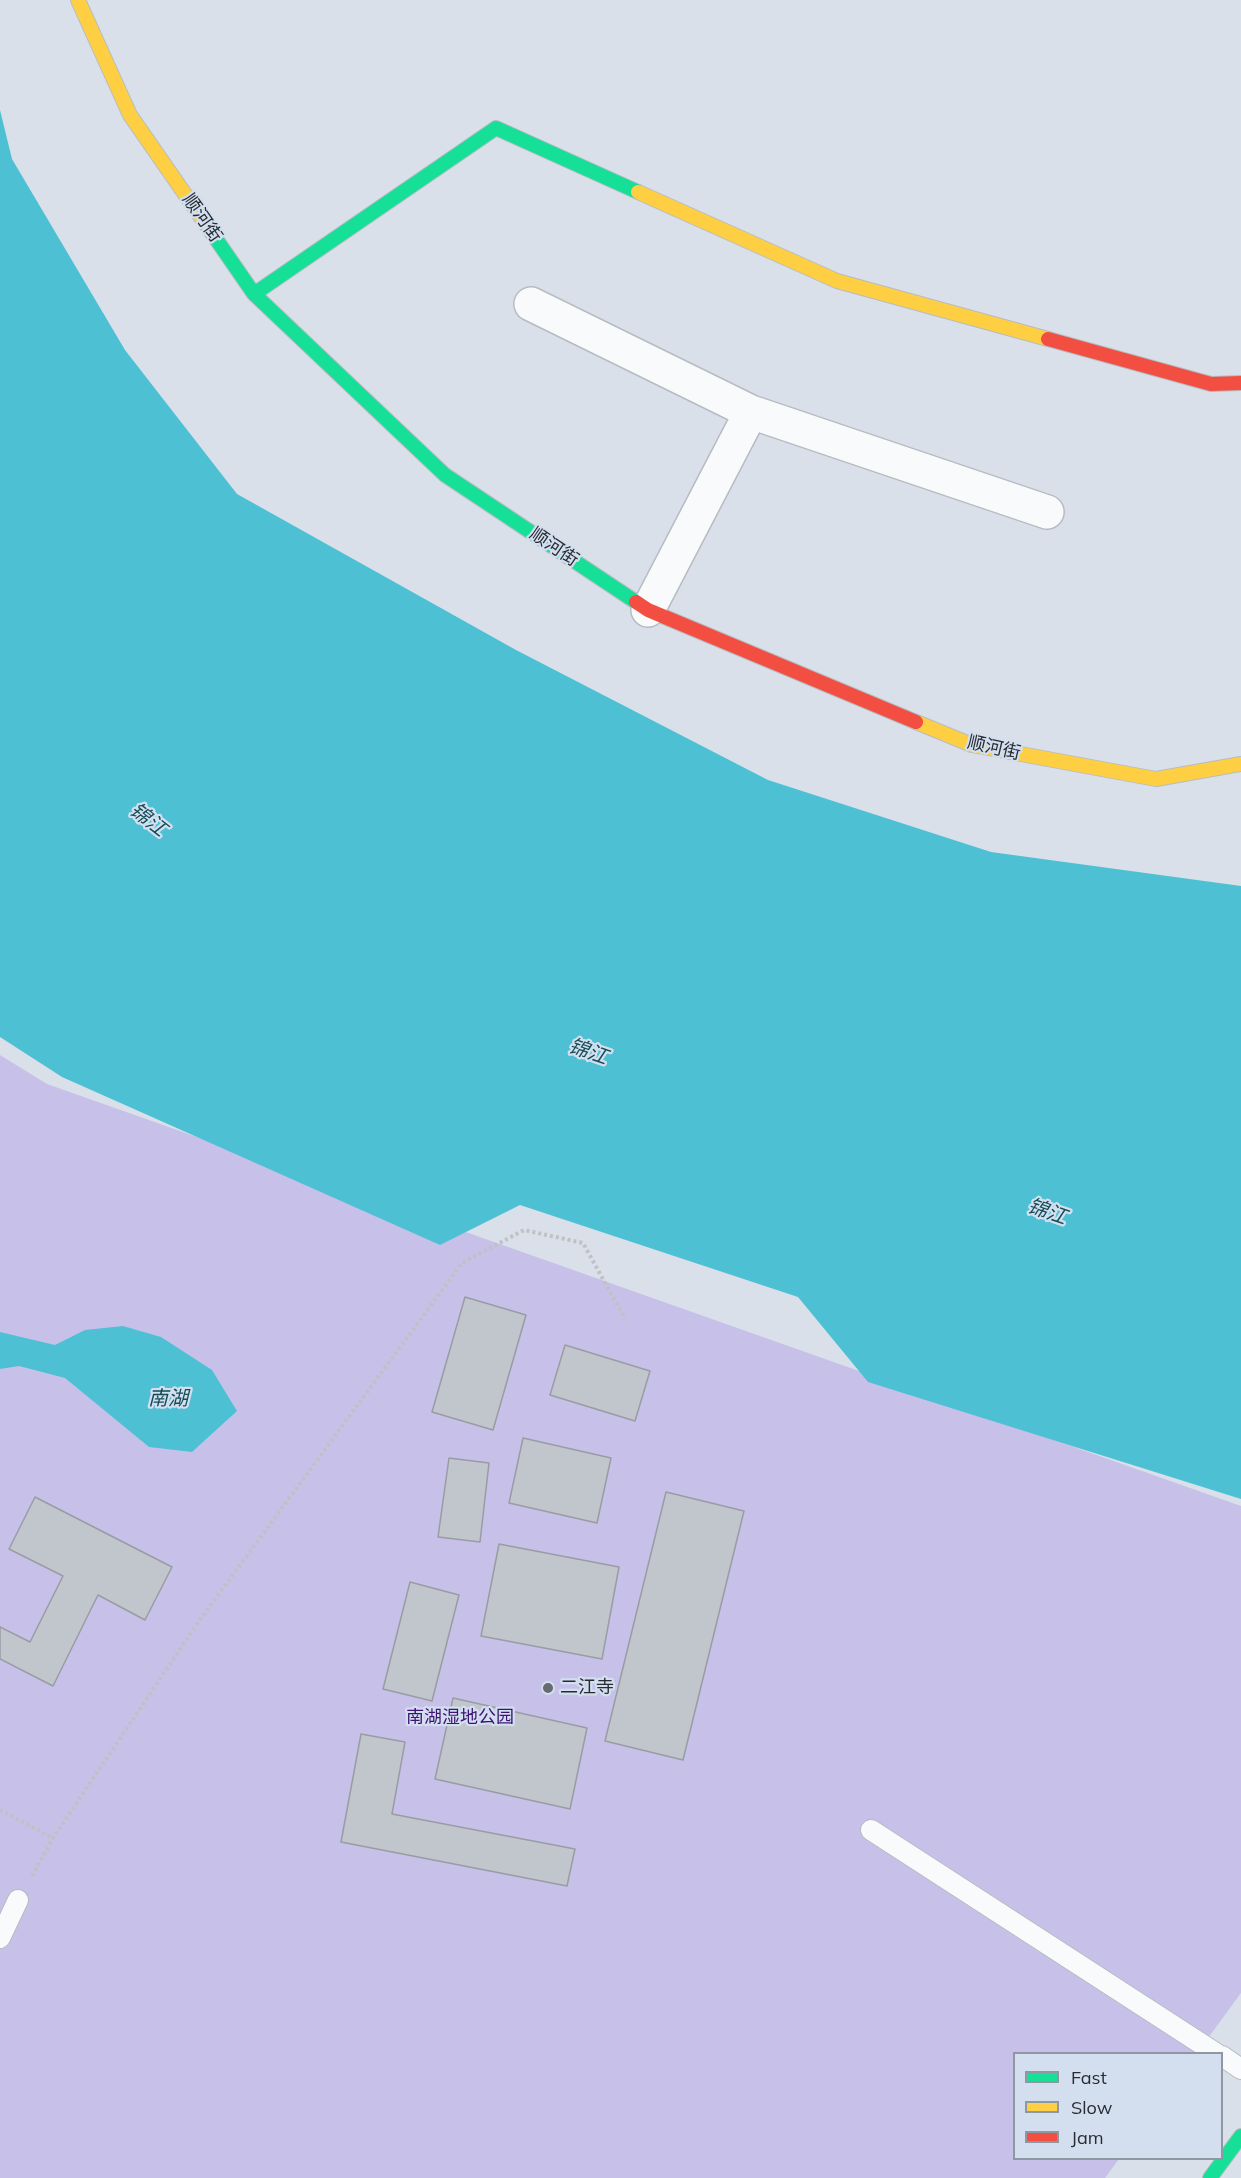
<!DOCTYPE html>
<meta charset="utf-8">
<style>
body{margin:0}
#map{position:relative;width:1241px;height:2178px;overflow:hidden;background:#d9e0e9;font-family:Mulish,sans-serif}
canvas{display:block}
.legend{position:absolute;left:1013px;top:2052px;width:210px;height:108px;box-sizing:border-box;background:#d3dfef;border:2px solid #8f97a3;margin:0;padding:8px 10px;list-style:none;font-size:18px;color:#282c32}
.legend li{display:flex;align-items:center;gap:12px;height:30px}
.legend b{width:30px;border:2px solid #8f97a3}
</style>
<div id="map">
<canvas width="1241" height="2178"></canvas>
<ul class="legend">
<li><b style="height:8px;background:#16e098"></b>Fast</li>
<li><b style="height:8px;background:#ffcf43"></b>Slow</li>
<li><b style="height:8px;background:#f24e42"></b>Jam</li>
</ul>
</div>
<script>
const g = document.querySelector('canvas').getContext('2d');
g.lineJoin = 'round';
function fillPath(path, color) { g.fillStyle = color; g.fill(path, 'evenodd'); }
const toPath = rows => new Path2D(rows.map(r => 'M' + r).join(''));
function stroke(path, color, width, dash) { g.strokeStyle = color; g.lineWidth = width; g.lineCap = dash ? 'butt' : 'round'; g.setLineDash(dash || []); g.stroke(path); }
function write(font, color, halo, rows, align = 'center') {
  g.font = font + ' Mulish,"Noto Sans SC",sans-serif'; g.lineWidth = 4.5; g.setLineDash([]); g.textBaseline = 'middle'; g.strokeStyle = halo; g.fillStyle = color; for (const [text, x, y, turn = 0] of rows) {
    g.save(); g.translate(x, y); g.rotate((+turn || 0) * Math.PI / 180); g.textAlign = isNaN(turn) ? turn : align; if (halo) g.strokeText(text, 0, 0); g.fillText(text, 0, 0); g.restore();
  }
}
fillPath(toPath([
 [0,1055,47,1084,1241,1506,1241,1993,1197,2053,1014,2054,1014,2158,1119,2159,1105,2178,0,2178]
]), '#c7c1ea');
fillPath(toPath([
 [0,110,12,159,125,350,237,494,516,650,768,780,991,852,1241,886,1241,1499,868,1382,798,1297,520,1205,440,1245,62,1077,0,1037],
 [123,1326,161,1337,212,1370,237,1411,192,1452,149,1447,65,1378,19,1366,0,1369,0,1332,55,1345,85,1330]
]), '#4ec0d4');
const building = toPath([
 [465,1297,526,1315,493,1430,432,1412,465,1297],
 [565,1345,650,1371,635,1421,550,1395,565,1345],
 [523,1438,611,1458,597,1523,509,1503,523,1438],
 [449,1458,489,1463,480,1542,438,1537,449,1458],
 [666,1492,744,1511,683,1760,605,1741,666,1492],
 [35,1497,172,1567,145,1620,98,1595,53,1686,0,1659,0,1627,30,1642,63,1576,9,1549,35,1497],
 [499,1544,619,1567,602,1659,481,1636,499,1544],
 [410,1582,459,1595,432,1701,383,1689,410,1582],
 [453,1698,587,1728,570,1809,435,1779,453,1698],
 [361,1734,405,1742,392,1814,575,1849,567,1886,341,1842,361,1734]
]);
fillPath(building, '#c1c5cc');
stroke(building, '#999ca4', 1.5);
const lane = toPath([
 [871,1830,1217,2054],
 [0,1938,18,1900],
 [1222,2056,1241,2069]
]);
const street = toPath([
 [531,304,751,412],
 [648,610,751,412,1047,512]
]);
const fast = toPath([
 [205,223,254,294,445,475,636,602],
 [254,294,496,128,638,192],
 [1210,2178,1241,2136]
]);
const slow = toPath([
 [78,0,130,115,205,223],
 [638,192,837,281,1048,339],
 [916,722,972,745,1156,779,1241,764]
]);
const jam = toPath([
 [1048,339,1211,384,1241,383],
 [636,602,648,610,916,722]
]);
stroke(lane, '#b6bcc2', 22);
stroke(street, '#b6bcc2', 36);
stroke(fast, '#b6bcc2', 16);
stroke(slow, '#b6bcc2', 16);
stroke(jam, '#b6bcc2', 16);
stroke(toPath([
 [0,1810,53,1838],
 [32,1876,53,1838,199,1621,462,1263,524,1230,583,1243,625,1319]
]), '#bfc1c4', 4, [3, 3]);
stroke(lane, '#f9fafc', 20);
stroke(street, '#f9fafc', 33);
stroke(fast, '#16e098', 14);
stroke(slow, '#ffcf43', 14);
stroke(jam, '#f24e42', 14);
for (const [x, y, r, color] of [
 [548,1688,6,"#666b72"]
]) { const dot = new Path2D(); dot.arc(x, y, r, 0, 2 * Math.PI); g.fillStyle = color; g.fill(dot); stroke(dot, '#d3dfef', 2); }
write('18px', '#282c32', '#d3dfef', [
 ["顺河街",202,218,55],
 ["顺河街",554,547,34],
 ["顺河街",994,748,13]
]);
write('18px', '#282c32', '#d3dfef', [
 ["二江寺",560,1688]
], 'left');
write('18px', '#3d1273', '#d3dfef', [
 ["南湖湿地公园",460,1718]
]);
write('italic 20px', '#134d58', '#d3dfef', [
 ["锦江",148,820,38],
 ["锦江",588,1052,19],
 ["锦江",1047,1212,19],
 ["南湖",168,1399]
]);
</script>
